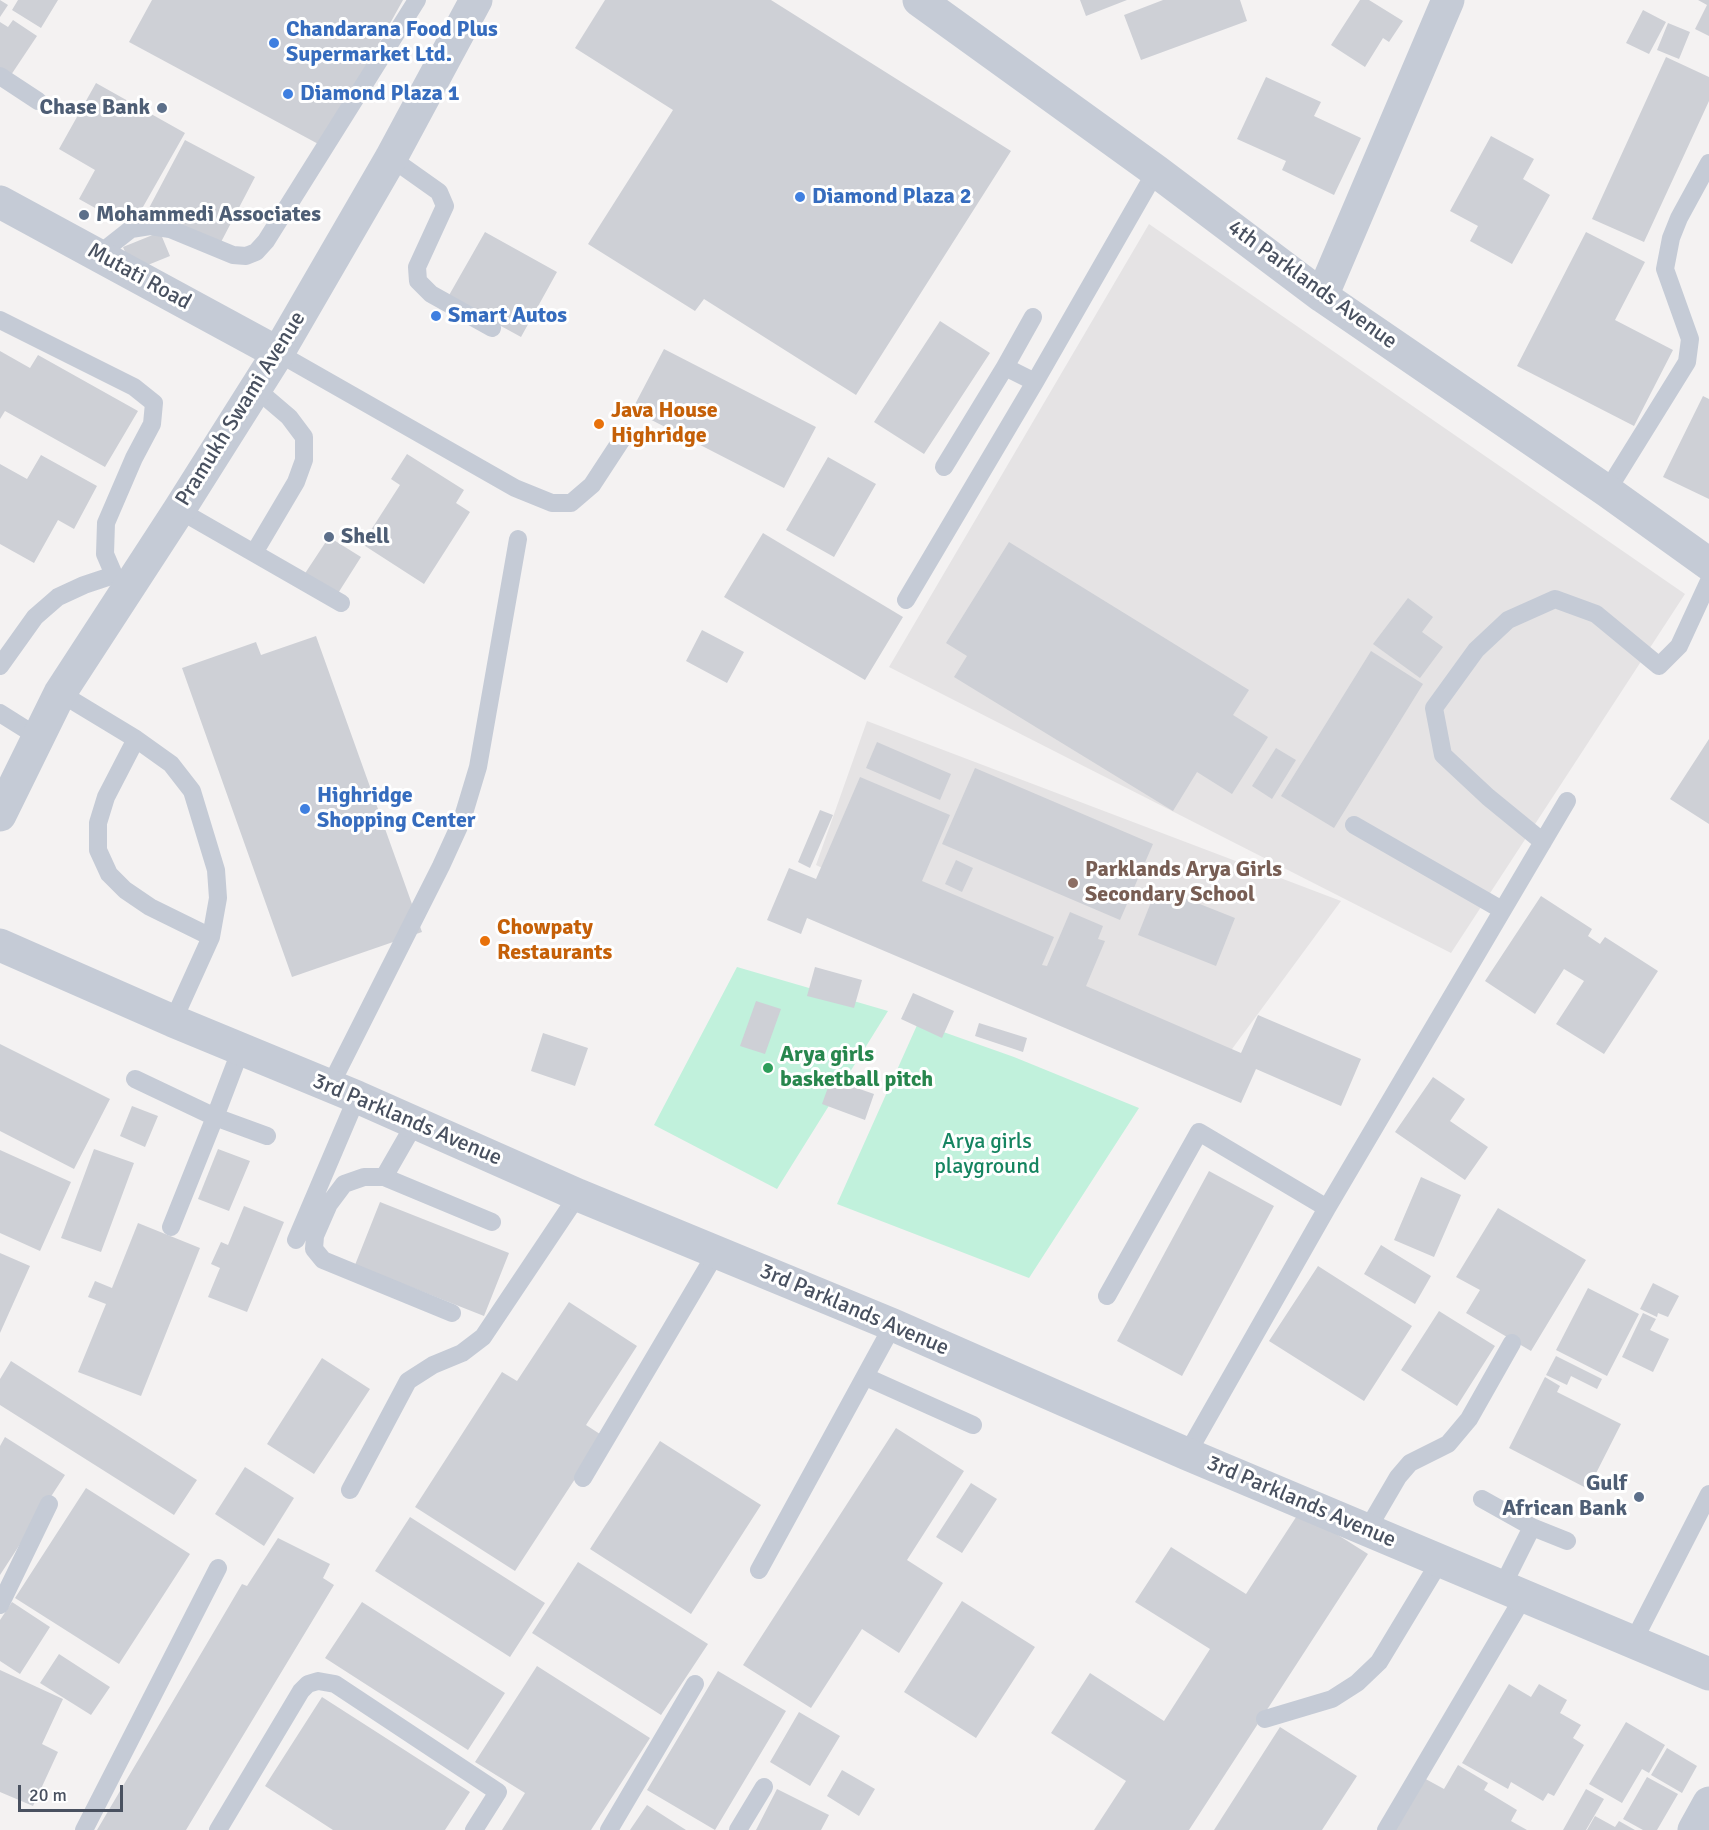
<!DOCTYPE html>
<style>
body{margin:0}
#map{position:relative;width:1709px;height:1830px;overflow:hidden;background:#f4f2f2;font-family:Signika,sans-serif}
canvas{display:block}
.scale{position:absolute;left:18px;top:1785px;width:105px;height:27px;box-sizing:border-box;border:3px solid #495160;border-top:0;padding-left:8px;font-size:18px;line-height:21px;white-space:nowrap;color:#495160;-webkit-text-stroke:4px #fff;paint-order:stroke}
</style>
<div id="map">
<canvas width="1709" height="1830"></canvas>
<div class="scale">20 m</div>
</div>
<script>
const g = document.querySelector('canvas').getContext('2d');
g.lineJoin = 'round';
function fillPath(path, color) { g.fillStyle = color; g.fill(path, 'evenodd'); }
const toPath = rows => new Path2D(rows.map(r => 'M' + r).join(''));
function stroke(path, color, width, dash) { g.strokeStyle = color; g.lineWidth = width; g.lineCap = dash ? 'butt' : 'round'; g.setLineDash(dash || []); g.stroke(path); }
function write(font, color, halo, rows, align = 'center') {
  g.font = font + ' Signika,sans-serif'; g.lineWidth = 6; g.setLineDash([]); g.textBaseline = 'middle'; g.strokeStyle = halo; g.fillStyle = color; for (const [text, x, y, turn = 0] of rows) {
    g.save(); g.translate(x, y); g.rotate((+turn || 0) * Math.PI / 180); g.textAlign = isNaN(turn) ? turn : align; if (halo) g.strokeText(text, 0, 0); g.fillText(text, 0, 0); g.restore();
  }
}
fillPath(toPath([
 [1149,224,1685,594,1451,953,889,667],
 [867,721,1341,901,1221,1064,816,865]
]), '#e5e3e4');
fillPath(toPath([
 [737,967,888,1011,777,1189,654,1125],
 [918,1023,1014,1057,1139,1108,1029,1278,837,1204]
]), '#c1f1dc');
fillPath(toPath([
 [0,0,8,5,0,17],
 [18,0,58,0,41,28,12,10],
 [152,0,403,0,322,146,129,42],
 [605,0,771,0,1011,151,856,395,704,299,695,311,588,244,673,110,575,48],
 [1080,0,1127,0,1086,16],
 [1163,0,1240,0,1247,21,1141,60,1124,15],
 [1360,0,1369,0,1403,21,1389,42,1383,38,1365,67,1331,45],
 [1698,0,1709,0,1709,36,1695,29,1707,5],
 [1643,10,1666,22,1649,54,1626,43],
 [13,20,37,36,9,78,0,71,0,22,8,27],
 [1668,23,1690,32,1679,59,1657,50],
 [1666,57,1709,77,1709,101,1644,242,1592,219],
 [1266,77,1321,102,1314,116,1361,138,1334,195,1282,170,1286,161,1237,139],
 [96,83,185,133,131,228,79,199,95,170,59,149],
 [1491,136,1534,159,1523,179,1550,195,1512,264,1470,241,1478,226,1450,211],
 [185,140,255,177,220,244,149,208],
 [160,232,170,256,133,271,123,247],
 [485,232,557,272,521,337,448,297],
 [1586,232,1645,262,1615,320,1673,350,1634,426,1517,366],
 [940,321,990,353,924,454,874,422],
 [664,349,816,427,784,488,632,410],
 [0,351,30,368,38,355,138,411,105,467,5,411,0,419],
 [1703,396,1709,399,1709,499,1663,477],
 [407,454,464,490,456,503,470,512,424,584,362,544,400,485,391,479],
 [41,455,97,486,74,529,58,520,34,563,0,544,0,464,27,479],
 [828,457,876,484,834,557,786,530],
 [763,533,903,617,865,680,724,597],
 [329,537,361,557,335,598,302,578],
 [1009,542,1249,690,1233,715,1268,737,1232,794,1197,772,1173,811,954,677,967,656,946,643],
 [1408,598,1433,617,1422,632,1443,647,1420,678,1373,644],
 [702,630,744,652,727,683,686,661],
 [316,636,422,932,292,977,182,668,256,642,261,655],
 [1371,651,1423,684,1334,828,1281,796],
 [1709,739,1709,824,1670,799],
 [877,742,951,774,940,800,866,768],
 [1276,748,1296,760,1272,799,1252,786],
 [975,768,1153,844,1120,920,942,844],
 [860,777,950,815,922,881,1054,937,1042,965,1047,966,1070,912,1103,926,1098,939,1105,941,1086,986,1241,1053,1258,1015,1361,1059,1341,1106,1256,1069,1241,1103,807,918,801,934,767,920,789,868,816,879],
 [820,810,833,815,810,868,798,862],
 [956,860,973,868,962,892,945,884],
 [1157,887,1235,918,1216,966,1138,935],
 [1541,896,1592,929,1588,936,1600,944,1605,937,1658,971,1604,1054,1556,1024,1584,981,1564,969,1535,1014,1485,981],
 [815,967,862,980,854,1008,807,996],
 [913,993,954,1011,942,1038,901,1019],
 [756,1001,781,1009,765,1054,740,1046],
 [979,1023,1027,1038,1023,1052,975,1036],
 [543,1033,588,1048,575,1086,531,1071],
 [0,1044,110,1099,74,1169,0,1131],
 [1433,1077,1465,1099,1450,1121,1488,1147,1465,1180,1395,1132],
 [831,1079,874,1094,865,1120,822,1104],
 [132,1106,158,1116,145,1147,120,1136],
 [94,1149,134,1163,101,1252,61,1238],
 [218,1149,250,1161,229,1211,198,1199],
 [0,1150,71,1182,40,1251,0,1233],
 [1209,1171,1274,1206,1182,1376,1117,1341],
 [1421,1177,1461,1195,1434,1257,1394,1240],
 [380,1202,509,1253,484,1316,355,1265],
 [244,1206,284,1222,247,1312,208,1297,220,1268,211,1264,221,1242,228,1245],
 [1498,1208,1586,1260,1531,1351,1466,1313,1480,1290,1456,1277],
 [138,1223,200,1248,141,1396,78,1372,106,1304,88,1297,95,1281,112,1288],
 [1381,1245,1431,1276,1415,1304,1364,1274],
 [0,1253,30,1266,0,1333],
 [1318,1266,1412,1326,1364,1401,1269,1341],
 [1653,1283,1679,1296,1668,1317,1658,1313,1657,1317,1640,1309],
 [1588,1288,1639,1314,1607,1376,1556,1350],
 [569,1302,637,1346,586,1425,603,1436,515,1571,415,1507,502,1372,517,1381],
 [1439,1311,1495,1346,1457,1406,1401,1370],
 [1643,1313,1656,1319,1650,1330,1669,1339,1653,1372,1622,1357],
 [1556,1356,1602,1379,1597,1389,1571,1376,1567,1385,1546,1375],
 [322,1358,370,1389,314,1474,267,1444],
 [11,1361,197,1480,174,1515,0,1405,0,1379],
 [1545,1377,1560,1386,1557,1392,1621,1424,1588,1489,1509,1448],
 [896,1428,964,1471,907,1560,943,1583,899,1653,862,1629,811,1708,743,1665],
 [5,1437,65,1475,0,1575,0,1446],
 [660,1441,761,1505,691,1614,590,1549],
 [245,1467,294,1498,264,1546,215,1514],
 [971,1483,997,1499,962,1553,936,1537],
 [86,1488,190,1554,119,1664,15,1598],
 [1300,1511,1368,1554,1189,1830,1094,1830,1126,1781,1051,1733,1090,1673,1164,1721,1210,1649,1135,1602,1171,1547,1246,1594],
 [410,1517,545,1603,510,1657,375,1571],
 [278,1538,330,1564,323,1578,334,1585,186,1830,97,1830,242,1584,247,1586],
 [578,1562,708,1644,661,1715,532,1633],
 [962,1601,1035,1647,976,1738,904,1692],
 [12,1602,50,1627,20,1674,0,1661,0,1620],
 [362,1602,505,1693,468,1750,325,1658],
 [59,1654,110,1687,91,1715,40,1683],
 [537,1666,650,1738,591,1830,502,1830,525,1793,475,1762],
 [0,1670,63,1699,42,1744,58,1752,33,1806,0,1792],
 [718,1671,786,1711,715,1830,647,1790],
 [1509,1684,1531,1697,1539,1684,1567,1700,1560,1713,1581,1725,1573,1738,1584,1745,1554,1796,1548,1793,1543,1801,1511,1782,1508,1789,1462,1763],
 [322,1697,470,1792,445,1830,333,1830,265,1786],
 [799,1712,840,1736,810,1786,770,1762],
 [1626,1722,1665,1745,1649,1773,1642,1769,1622,1803,1589,1784],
 [1280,1727,1357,1776,1322,1830,1214,1830],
 [1667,1748,1697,1766,1682,1793,1651,1775],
 [1458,1765,1488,1783,1484,1790,1517,1810,1511,1821,1527,1830,1391,1830,1422,1777,1444,1789],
 [842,1770,875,1789,859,1816,827,1796],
 [1647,1777,1678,1794,1657,1830,1643,1830,1623,1819],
 [777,1789,829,1815,821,1830,756,1830],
 [1586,1789,1604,1799,1586,1830,1563,1830],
 [647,1805,686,1830,630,1830],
 [1595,1816,1615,1827,1619,1821,1635,1830,1587,1830]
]), '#ced0d6');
stroke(toPath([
 [0,76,38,101],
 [391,158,439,192,445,206,417,267,418,281,431,294,492,328],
 [98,255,131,229,150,226,170,229,233,255,246,256,256,252,266,241,417,0],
 [1033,317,1005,367,1035,382],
 [0,320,134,387,154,403,152,424,134,458,106,523,105,554,114,575,128,586],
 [278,353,515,488,552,503,571,503,592,485,626,433],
 [944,467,1005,367],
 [1607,491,1687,362,1690,339,1665,269,1671,238,1679,218,1709,163],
 [179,510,341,603],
 [254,553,296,482,304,460,304,437,289,417,255,388],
 [906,600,1035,382,1156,171],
 [0,666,35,617,58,597,84,585,114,575],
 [60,693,136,739,171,764,192,791,216,870,218,898,211,937,173,1021],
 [0,713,38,737],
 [136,739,106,797,98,823,98,850,109,874,125,890,150,907,211,937],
 [1354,825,1502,910],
 [1543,842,1488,797,1443,755,1434,708,1476,650,1508,620,1555,599,1596,614,1659,666,1679,646,1709,581],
 [241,1049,215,1117,267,1136],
 [135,1079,215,1117,171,1227],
 [330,1086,441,866,462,820,478,767,518,539],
 [415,1123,384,1177,492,1222],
 [384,1177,364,1177,344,1184,329,1204,315,1236,314,1249,323,1260,452,1313],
 [296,1240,357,1097],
 [1107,1296,1199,1132,1327,1208],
 [866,1377,973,1425],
 [1187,1454,1327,1208,1567,801],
 [583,1478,716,1253],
 [350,1490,408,1381,433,1365,462,1353,483,1337,578,1195],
 [1482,1499,1532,1527],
 [1367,1530,1398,1477,1410,1463,1448,1444,1469,1419,1512,1343],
 [759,1570,893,1325],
 [1502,1587,1532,1527,1567,1541],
 [0,1605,49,1504],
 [1633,1642,1709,1494],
 [1265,1719,1332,1699,1357,1683,1379,1662,1440,1561],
 [84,1830,218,1568],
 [218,1830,301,1691,308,1684,318,1681,335,1684,498,1792,474,1830],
 [609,1830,695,1684],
 [738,1830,764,1787],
 [1386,1830,1524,1596]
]), '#c5cbd6', 18);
stroke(toPath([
 [919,0,1156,171,1322,296,1607,491,1709,564],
 [0,202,278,353],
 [1322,296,1448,0],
 [0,815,60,693,179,510,278,353,391,158,476,0],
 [0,945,173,1021,357,1097,578,1195,893,1325,1187,1454,1709,1674],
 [1694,1830,1709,1803]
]), '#c5cbd6', 33);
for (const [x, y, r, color] of [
 [274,43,6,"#3f7fe0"],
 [288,94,6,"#3f7fe0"],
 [162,108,6,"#5c6f8a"],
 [800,197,6,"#3f7fe0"],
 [84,215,6,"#5c6f8a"],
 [436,316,6,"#3f7fe0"],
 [599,424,6,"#e8710a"],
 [329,537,6,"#5c6f8a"],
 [305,809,6,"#3f7fe0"],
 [1073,883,6,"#8d6e63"],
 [485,941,6,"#e8710a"],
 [768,1068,6,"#2e9e5b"],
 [1639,1497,6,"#5c6f8a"]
]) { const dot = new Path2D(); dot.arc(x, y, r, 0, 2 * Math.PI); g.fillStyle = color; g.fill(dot); stroke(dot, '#fff', 2); }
write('bold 22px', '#366cbe', '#fff', [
 ["Chandarana Food Plus",286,30],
 ["Supermarket Ltd.",286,55],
 ["Diamond Plaza 1",300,94],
 ["Diamond Plaza 2",812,197],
 ["Smart Autos",448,316],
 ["Highridge",317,796],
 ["Shopping Center",317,821]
], 'left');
write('bold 22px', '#4e5e75', '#fff', [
 ["Chase Bank",150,108],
 ["Mohammedi Associates",96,215,"left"],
 ["Shell",341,537,"left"],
 ["Gulf",1627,1484],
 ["African Bank",1627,1509]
], 'right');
write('22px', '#495160', '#fff', [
 ["Mutati Road",139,277,29],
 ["4th Parklands Avenue",1312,285,36],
 ["Pramukh Swami Avenue",241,409,-58],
 ["3rd Parklands Avenue",407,1120,23],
 ["3rd Parklands Avenue",854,1310,23],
 ["3rd Parklands Avenue",1301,1502,23]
]);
write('bold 22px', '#c56008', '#fff', [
 ["Java House",611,411],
 ["Highridge",611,436],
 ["Chowpaty",497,928],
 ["Restaurants",497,953]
], 'left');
write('bold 22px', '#785e54', '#fff', [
 ["Parklands Arya Girls",1085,870],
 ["Secondary School",1085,895]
], 'left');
write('bold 22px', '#27864d', '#fff', [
 ["Arya girls",780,1055],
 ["basketball pitch",780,1080]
], 'left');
write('22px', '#168561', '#fff', [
 ["Arya girls",987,1142],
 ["playground",987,1167]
]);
</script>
